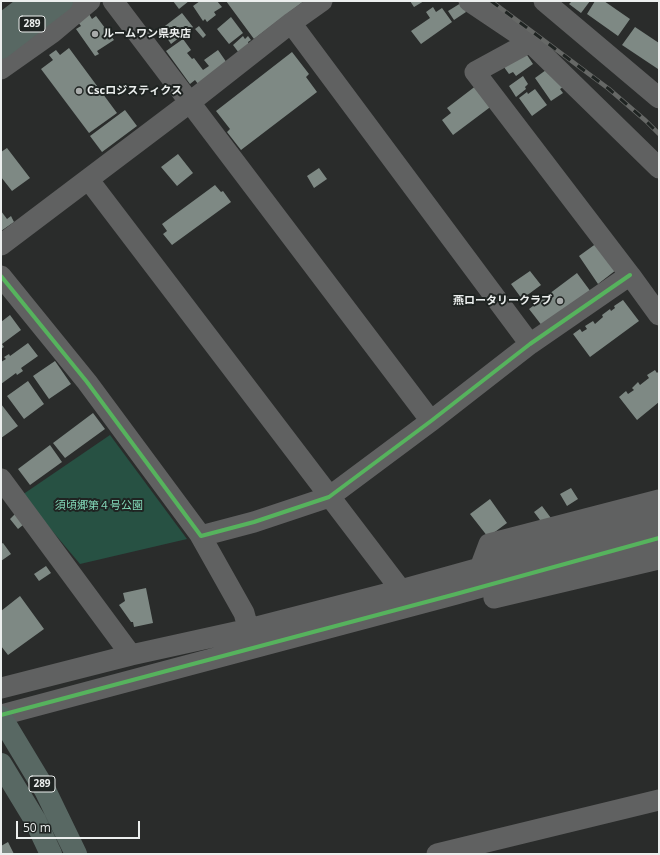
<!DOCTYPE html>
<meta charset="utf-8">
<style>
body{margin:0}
#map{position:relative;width:660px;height:855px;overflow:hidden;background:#2a2c2b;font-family:"Open Sans",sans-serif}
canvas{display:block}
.frame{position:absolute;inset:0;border:2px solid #ecefee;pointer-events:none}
.scale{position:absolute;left:16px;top:821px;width:124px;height:18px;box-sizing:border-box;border:2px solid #ecefee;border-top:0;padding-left:5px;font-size:12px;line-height:14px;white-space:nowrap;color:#ecefee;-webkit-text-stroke:3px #1f2422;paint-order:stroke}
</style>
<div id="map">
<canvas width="660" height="855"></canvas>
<div class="frame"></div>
<div class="scale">50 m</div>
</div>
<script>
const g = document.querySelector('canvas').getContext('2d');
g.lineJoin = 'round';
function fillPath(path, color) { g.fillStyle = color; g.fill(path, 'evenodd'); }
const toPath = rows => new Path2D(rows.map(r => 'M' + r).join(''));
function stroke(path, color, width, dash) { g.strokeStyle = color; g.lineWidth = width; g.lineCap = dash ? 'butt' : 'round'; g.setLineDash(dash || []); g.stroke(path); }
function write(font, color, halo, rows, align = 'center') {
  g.font = font + ' "Open Sans","Noto Sans JP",sans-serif'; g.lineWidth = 4; g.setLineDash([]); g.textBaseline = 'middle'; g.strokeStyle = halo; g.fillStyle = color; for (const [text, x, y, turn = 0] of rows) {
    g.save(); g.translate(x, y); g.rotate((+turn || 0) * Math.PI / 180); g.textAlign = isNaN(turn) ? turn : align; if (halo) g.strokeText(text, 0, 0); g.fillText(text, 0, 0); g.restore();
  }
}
fillPath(toPath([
 [110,435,187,539,80,564,22,495]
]), '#275143');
fillPath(toPath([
 [173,1,189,1,179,9],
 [200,1,217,1,222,7,214,12,216,15,207,22,205,19,203,21,193,6],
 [226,1,304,1,254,39],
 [410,1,424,1,414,7],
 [572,1,590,1,581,13,569,4],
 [595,1,604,1,630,19,618,36,587,14],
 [461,3,466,12,454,20,448,11],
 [433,7,436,12,442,8,452,22,421,44,411,31,430,18,426,12],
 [182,13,193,27,171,44,161,29],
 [89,14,92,19,96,16,114,40,97,51,99,54,95,56,76,29,81,26,78,22],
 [231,17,243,33,229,44,217,29],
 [199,26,206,35,203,38,195,29],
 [635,27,659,43,659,67,658,69,622,45],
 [243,36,245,39,248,36,251,40,248,42,249,45,239,53,233,45],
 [183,39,191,50,187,53,192,59,194,58,203,70,209,66,204,60,218,50,227,63,198,84,195,80,190,84,166,51],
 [69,48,117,113,89,133,41,69,53,60,49,55,56,50,60,55],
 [523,49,533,64,516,76,513,72,509,74,501,63],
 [292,52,309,74,306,77,317,92,241,150,227,132,230,129,216,111],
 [546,70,565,86,560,89,563,93,551,101,535,78],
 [523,76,528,84,525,87,526,89,516,97,509,86],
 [477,85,493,105,453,135,442,120,451,113,447,108],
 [535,89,547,105,532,116,519,98,527,92,528,94],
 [125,110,137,126,102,152,90,136],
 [7,148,30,178,12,191,1,177,1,152],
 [178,154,193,173,177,186,161,167],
 [319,168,327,179,314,188,307,176],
 [215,185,221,192,223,191,231,202,172,245,163,234,167,231,162,224],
 [1,211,7,219,11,216,14,222,1,231],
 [597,243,616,270,598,284,579,256],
 [530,271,541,285,522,299,511,284],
 [577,273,591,292,543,327,529,309],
 [623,300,639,321,590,357,573,334,580,329,582,332,587,329,585,326,593,321,595,324,603,317,602,315,610,309,611,311,615,308,614,306],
 [10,315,21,330,2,344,4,347,1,349,1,322],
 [28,343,38,356,21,368,23,371,17,375,16,373,1,384,1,362,6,359,4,357,9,354,10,356],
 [55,361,71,384,49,399,33,376],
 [655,370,657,373,659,371,659,402,637,420,619,397,626,391,628,394,634,390,632,388,638,382,640,385,649,378,647,375],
 [28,381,44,404,24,419,7,396],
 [1,404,18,426,1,438],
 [93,413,105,429,65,458,53,443],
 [50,445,62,462,30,485,18,469],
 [571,488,578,499,567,506,560,494],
 [490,499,507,523,488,537,470,514],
 [542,506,551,518,543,524,534,512],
 [15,514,23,525,18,529,10,519],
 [3,543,11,554,1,561,1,544],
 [46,566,51,573,39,581,34,574],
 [146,588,153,623,134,627,133,622,131,622,119,605,125,601,123,593],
 [20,596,44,629,8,655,1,646,1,611],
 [8,842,14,854,1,854,1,846]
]), '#7e8984');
stroke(toPath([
 [113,1,431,421],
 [469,1,530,42,475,72,630,275,659,315],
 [544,1,659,98],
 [291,23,530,344],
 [530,42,659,168],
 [1,69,52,33,90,1],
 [88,179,401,590],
 [1,245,189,103,291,23,322,1],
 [1,276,87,382,201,536,254,522,329,497,431,421,530,344,630,275],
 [1,479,131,655],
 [199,533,244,613,252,642],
 [480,568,489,544,659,500],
 [494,598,659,559],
 [1,688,131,655,249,629,401,590,659,518],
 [1,715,456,594,659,538],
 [437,854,659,800]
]), '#606161', 21);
stroke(toPath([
 [1,25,32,1],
 [1,48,62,1],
 [1,717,45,790,76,854],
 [1,764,35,820,51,854]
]), '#586863', 22);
const rail = toPath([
 [491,1,609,89,646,121,659,134]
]);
stroke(rail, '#666866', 4.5);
stroke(rail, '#1f2422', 3, [9]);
stroke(toPath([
 [1,276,87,382,201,536,254,522,329,497,431,421,530,344,630,275],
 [1,715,456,594,659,538]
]), '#56b35d', 4);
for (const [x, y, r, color] of [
 [95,34,4,"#a8abaa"],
 [79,91,4,"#a8abaa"],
 [560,301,4,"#a8abaa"]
]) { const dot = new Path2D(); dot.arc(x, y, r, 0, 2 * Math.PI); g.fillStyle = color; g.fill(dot); stroke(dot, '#1f2422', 1.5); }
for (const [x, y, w] of [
 [32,24,26],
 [42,784,26]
]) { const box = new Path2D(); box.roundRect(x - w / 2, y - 8, w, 16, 3); g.fillStyle = '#1f2422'; g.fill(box); stroke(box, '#ecefee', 1); }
write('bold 10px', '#ecefee', null, [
 ["289",32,24],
 ["289",42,784]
]);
write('bold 11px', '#ecefee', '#1f2422', [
 ["ルームワン県央店",103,34],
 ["Cscロジスティクス",87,91],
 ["燕ロータリークラブ",552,301,"right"]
], 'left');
write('11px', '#83d9b9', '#1f2422', [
 ["須頃郷第４号公園",99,506]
]);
</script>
